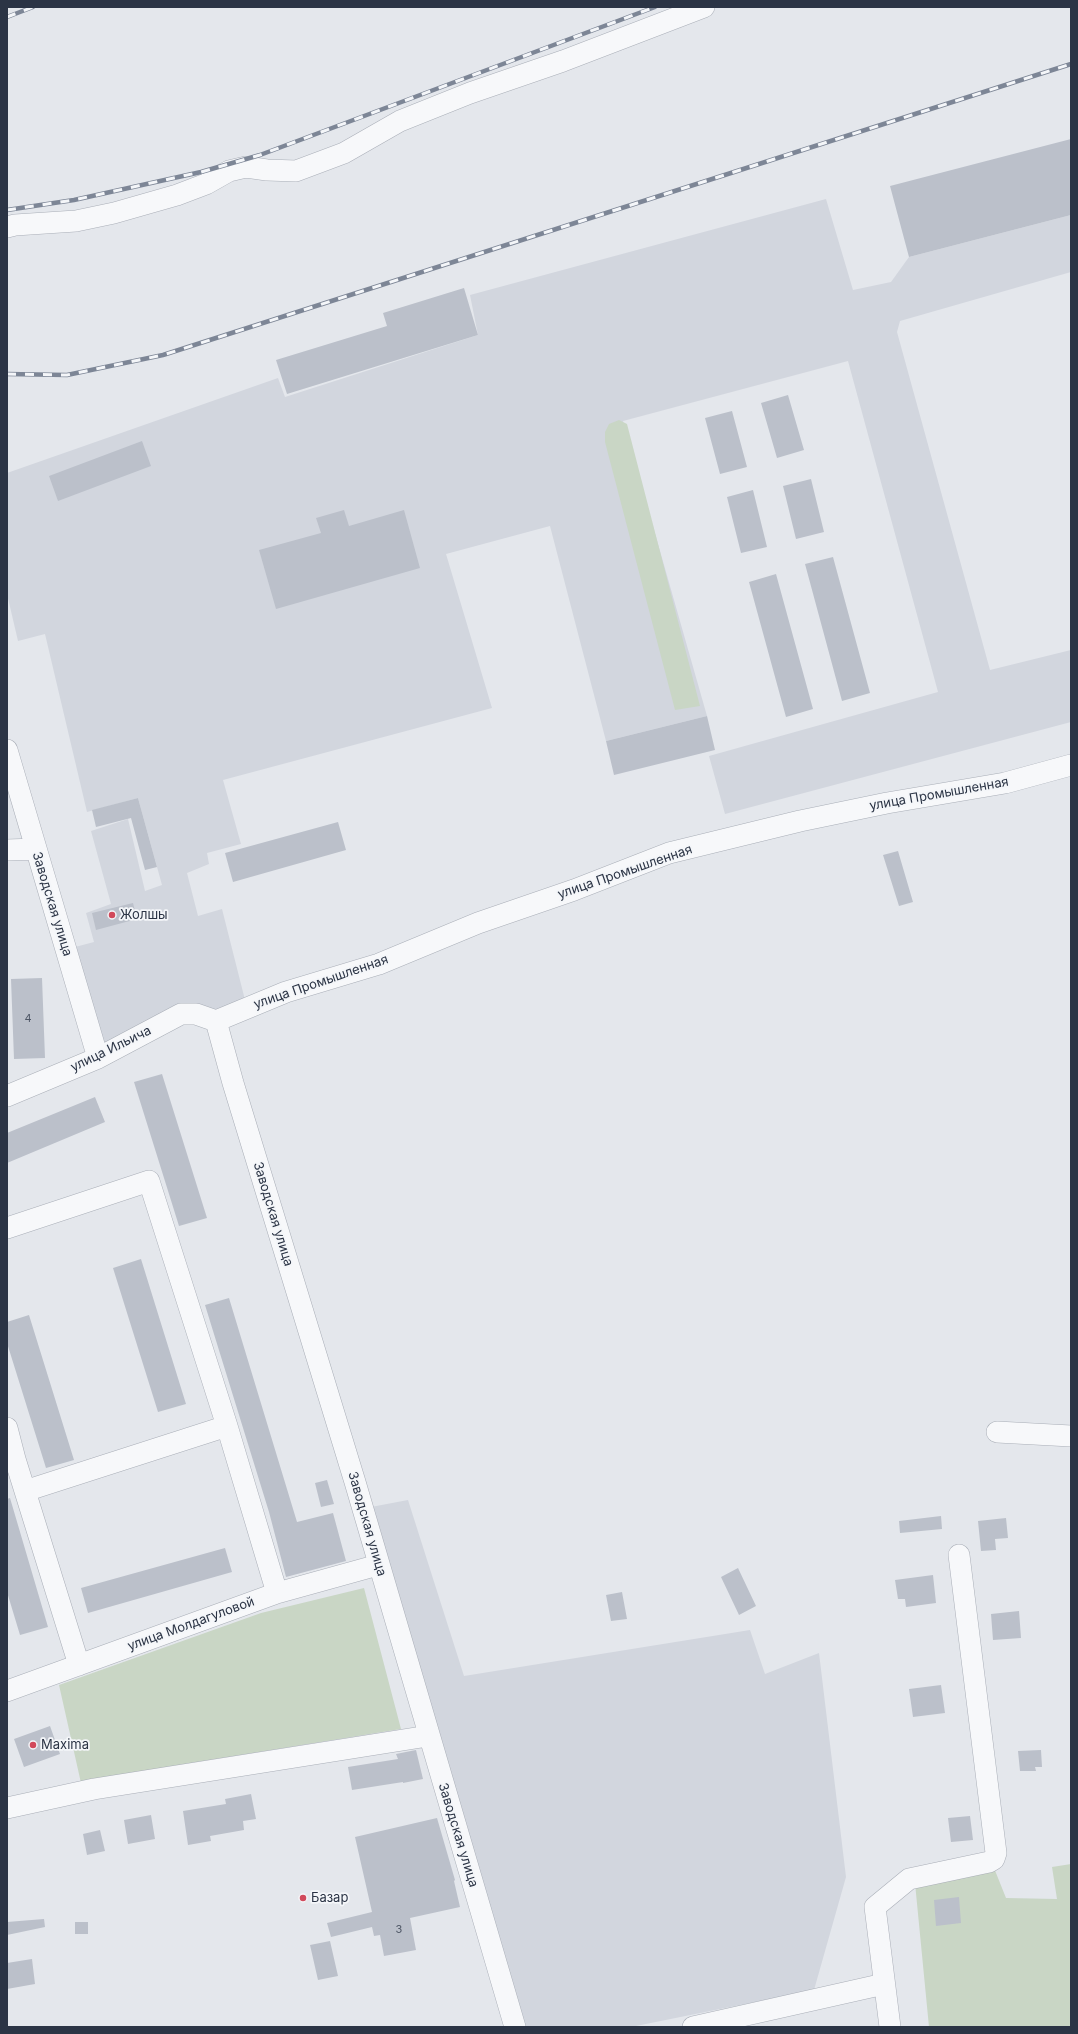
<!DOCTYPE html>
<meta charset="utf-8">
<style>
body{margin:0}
#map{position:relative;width:1078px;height:2034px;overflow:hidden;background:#e4e7ec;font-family:Inter,sans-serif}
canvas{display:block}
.frame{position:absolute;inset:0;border:8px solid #2b3445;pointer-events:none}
</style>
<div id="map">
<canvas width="1078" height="2034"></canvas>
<div class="frame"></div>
</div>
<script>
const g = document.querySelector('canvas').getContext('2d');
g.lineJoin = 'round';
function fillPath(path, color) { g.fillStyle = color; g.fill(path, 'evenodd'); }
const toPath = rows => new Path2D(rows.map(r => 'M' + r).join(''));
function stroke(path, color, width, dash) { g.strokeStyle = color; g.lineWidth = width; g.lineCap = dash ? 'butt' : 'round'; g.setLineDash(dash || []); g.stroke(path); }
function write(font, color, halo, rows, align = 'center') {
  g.font = font + ' Inter,sans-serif'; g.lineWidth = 3.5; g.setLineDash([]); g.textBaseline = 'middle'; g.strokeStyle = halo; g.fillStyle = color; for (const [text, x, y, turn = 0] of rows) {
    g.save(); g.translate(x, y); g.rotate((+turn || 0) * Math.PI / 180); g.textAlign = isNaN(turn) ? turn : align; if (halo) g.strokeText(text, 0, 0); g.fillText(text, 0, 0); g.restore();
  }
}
fillPath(toPath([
 [826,199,853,290,891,282,909,257,1071,215,1071,272,900,321,897,332,990,670,1071,650,1071,722,725,814,709,756,938,692,848,361,623,421,707,716,606,741,550,526,446,554,492,708,223,780,241,844,207,853,209,864,187,873,198,916,222,909,245,1000,98,1058,60,951,94,942,86,913,111,904,91,831,128,819,145,891,162,885,138,798,87,812,45,634,18,641,7,594,7,473,278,378,285,397,478,335,470,295],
 [408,1500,464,1676,750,1630,765,1674,819,1653,846,1877,814,1990,631,2027,524,2027,371,1507]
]), '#d2d6de');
fillPath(toPath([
 [619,420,627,424,700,706,675,710,605,442,605,432,609,424],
 [364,1588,401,1729,112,1776,81,1783,59,1685,261,1613],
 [1071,1864,1071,2027,929,2027,915,1883,994,1868,1006,1898,1057,1899,1052,1867]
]), '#c9d6c5');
fillPath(toPath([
 [1071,139,1071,215,909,257,890,186],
 [464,288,478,335,287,394,276,360,387,326,383,313],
 [788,395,804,450,777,458,761,403],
 [732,411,747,467,720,474,705,418],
 [142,441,151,466,58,501,49,476],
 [811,479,824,532,796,539,783,486],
 [753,490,767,547,741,553,727,497],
 [344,510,349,526,404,510,420,568,276,609,259,550,321,533,316,518],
 [833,557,870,693,842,701,805,564],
 [776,574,813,709,786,717,749,582],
 [707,716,715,750,614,775,606,741],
 [138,798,157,867,145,870,131,818,96,827,92,810],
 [338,822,346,850,233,882,225,853],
 [898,851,913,902,899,906,883,855],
 [133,903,137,919,96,930,92,913],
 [42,978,45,1058,14,1059,11,979],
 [162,1074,207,1218,179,1226,134,1082],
 [95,1097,105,1122,7,1163,7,1133],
 [141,1259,186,1404,158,1412,113,1268],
 [229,1298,297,1522,333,1513,346,1561,286,1577,269,1512,205,1305],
 [29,1315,74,1460,46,1468,7,1343,7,1322],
 [327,1480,334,1504,321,1507,315,1483],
 [10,1498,48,1627,20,1635,7,1592,7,1499],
 [941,1516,942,1529,900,1533,899,1521],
 [1006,1518,1008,1538,995,1539,996,1550,981,1551,978,1521],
 [225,1548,232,1572,88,1613,81,1588],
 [738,1568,756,1606,739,1615,721,1577],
 [933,1575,936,1603,906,1607,905,1599,898,1599,895,1580],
 [622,1592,627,1619,611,1621,606,1595],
 [1019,1611,1021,1638,993,1640,991,1614],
 [941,1685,945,1713,913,1717,909,1689],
 [50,1726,60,1754,24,1767,14,1739],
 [416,1750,423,1779,403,1783,403,1782,352,1790,348,1767,398,1759,396,1754],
 [1041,1750,1042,1767,1035,1767,1036,1771,1020,1771,1018,1751],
 [251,1794,256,1819,243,1821,244,1830,210,1836,211,1841,188,1845,183,1811,226,1804,225,1799],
 [151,1815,155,1839,128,1844,124,1820],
 [970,1816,973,1840,951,1842,948,1818],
 [437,1818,455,1880,454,1881,460,1907,410,1918,416,1950,384,1956,380,1935,374,1936,372,1927,331,1937,327,1923,372,1912,355,1837],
 [100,1830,105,1851,87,1855,83,1834],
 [959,1897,961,1923,936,1926,934,1900],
 [44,1919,45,1927,7,1935,7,1922],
 [75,1922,88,1922,88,1934,75,1934],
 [330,1941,338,1976,318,1980,310,1945],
 [32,1959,35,1984,7,1989,7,1963]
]), '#bbc0ca');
const minor = toPath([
 [7,227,15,225,76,221,114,213,177,195,206,184,229,171,246,167,267,170,296,171,344,153,400,121,470,93,563,61,704,7],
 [7,750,98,1058],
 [7,850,36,849],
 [216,1021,233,1083,355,1482,515,2027],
 [216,1021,286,992,379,964,478,923,574,890,669,853,800,821,887,803,1005,783,1071,765],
 [7,1096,98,1058,181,1014,196,1014,216,1021],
 [7,1228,149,1181,227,1426,277,1593],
 [7,1428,15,1459,7,1462],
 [997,1432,1071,1436],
 [15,1459,79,1665],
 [25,1491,227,1426],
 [7,1691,277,1593,378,1565],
 [7,1808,94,1789,428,1736],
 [693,2027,884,1984],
 [890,2027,875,1907,909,1879,989,1862,994,1859,996,1853,959,1555]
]);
stroke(minor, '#a9aeb7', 22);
stroke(minor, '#f7f8fa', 21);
const rail = toPath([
 [7,17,33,7],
 [7,210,74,200,201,172,260,155,655,7],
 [7,374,67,375,163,355,1071,64]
]);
stroke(rail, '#7d8696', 4.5);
stroke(rail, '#f4f6f9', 3, [9]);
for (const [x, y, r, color] of [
 [112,915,4,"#d1495b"],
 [33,1745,4,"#d1495b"],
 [303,1898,4,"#d1495b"]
]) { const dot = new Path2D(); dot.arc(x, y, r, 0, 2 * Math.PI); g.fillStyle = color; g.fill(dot); stroke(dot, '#f4f6f9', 1.5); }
write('11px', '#4f5766', null, [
 ["4",28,1019],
 ["3",399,1930]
]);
write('13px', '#2b3445', '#f4f6f9', [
 ["улица Промышленная",939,794,-10],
 ["улица Промышленная",625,872,-19],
 ["Заводская улица",52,904,73],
 ["улица Промышленная",321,982,-19],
 ["улица Ильича",111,1049,-26],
 ["Заводская улица",273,1214,73],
 ["Заводская улица",367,1524,74],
 ["улица Молдагуловой",191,1624,-20],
 ["Заводская улица",458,1835,73]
]);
write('13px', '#2b3445', '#f4f6f9', [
 ["Жолшы",120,915],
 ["Maxima",41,1745],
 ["Базар",311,1898]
], 'left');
</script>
